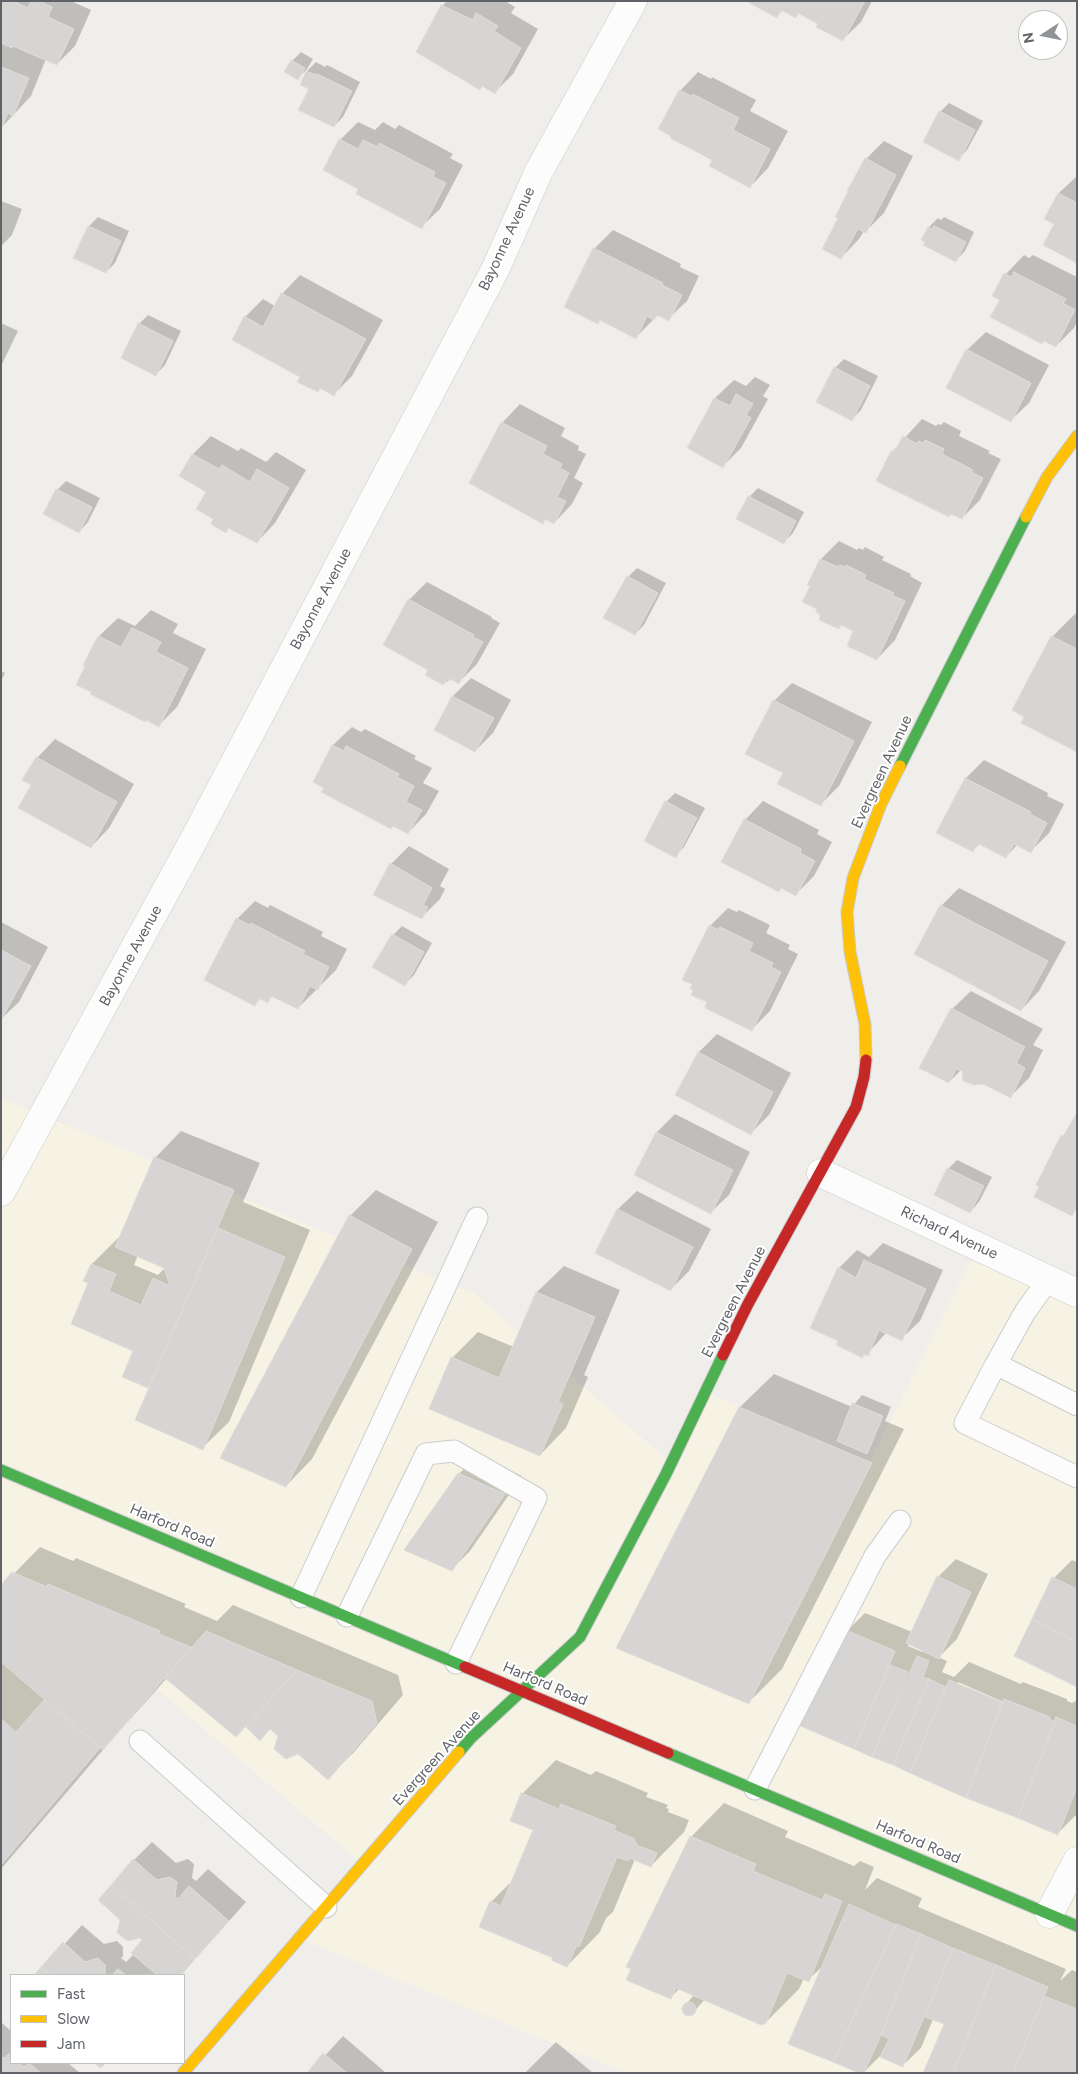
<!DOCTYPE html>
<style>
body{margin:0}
#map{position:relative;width:1078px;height:2074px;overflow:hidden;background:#efeeea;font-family:Figtree,sans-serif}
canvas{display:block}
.frame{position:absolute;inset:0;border:2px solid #5f6368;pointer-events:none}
.legend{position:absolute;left:10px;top:1974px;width:175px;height:90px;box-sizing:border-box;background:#fff;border:1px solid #bfc1c3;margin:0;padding:6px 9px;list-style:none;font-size:15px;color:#5f6368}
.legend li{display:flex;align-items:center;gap:10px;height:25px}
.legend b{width:25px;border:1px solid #bfc1c3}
.north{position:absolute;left:1018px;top:10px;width:50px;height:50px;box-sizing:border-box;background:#fff;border:1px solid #bfc1c3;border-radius:50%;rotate:259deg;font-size:14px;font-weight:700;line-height:20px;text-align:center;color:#5f6368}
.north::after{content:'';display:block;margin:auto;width:18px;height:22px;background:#919496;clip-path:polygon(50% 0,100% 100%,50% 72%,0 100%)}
</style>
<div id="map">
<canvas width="1078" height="2074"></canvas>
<div class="frame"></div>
<ul class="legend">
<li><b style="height:6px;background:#4caf50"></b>Fast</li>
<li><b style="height:6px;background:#ffc107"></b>Slow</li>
<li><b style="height:6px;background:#c62828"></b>Jam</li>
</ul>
<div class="north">N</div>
</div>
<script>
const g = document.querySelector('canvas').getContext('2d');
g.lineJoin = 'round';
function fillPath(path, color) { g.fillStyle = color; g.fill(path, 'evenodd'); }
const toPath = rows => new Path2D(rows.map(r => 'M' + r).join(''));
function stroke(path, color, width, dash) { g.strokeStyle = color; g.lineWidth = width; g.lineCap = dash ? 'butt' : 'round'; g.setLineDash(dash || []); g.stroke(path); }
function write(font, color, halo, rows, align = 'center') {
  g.font = font + ' Figtree,sans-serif'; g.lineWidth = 4; g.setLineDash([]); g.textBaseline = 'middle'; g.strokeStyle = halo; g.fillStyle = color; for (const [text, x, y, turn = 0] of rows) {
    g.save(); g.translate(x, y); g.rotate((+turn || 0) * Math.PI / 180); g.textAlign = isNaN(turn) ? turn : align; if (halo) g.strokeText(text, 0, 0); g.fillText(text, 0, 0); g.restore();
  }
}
fillPath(toPath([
 [1,1098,475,1294,670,1462,706,1392,870,1461,977,1249,1077,1297,1077,2073,625,2073,297,1938,361,1863,150,1683,1,1856]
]), '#f7f3e4');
fillPath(toPath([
 [1,1,71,1,91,10,75,46,57,64,46,59,31,96,1,128],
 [447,1,505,1,515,7,511,13,538,29,513,74,495,92,483,85,480,88,442,6],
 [748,1,872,1,861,22,842,40,819,23,799,12,795,16,783,10,777,16],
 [301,52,313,59,307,69,298,78,292,61],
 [316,62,325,67,327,65,360,82,343,117,334,126,310,89,301,84,307,71],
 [698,72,711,79,712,77,756,100,750,111,788,131,768,168,750,187,714,160,680,91],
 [949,103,983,121,967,150,958,159,940,112],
 [358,122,375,130,383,122,395,129,399,125,453,154,450,158,463,165,440,209,421,227,360,188,340,140],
 [884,141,913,156,884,213,866,231,864,231,859,239,841,258,840,218,866,159],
 [1077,176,1077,261,1056,223,1046,218,1059,193],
 [1,201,22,209,12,235,1,246],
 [98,217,129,231,115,263,106,272,75,258,89,226],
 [944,217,974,232,965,251,956,260,929,227,938,218,941,220],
 [613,230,681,264,680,267,699,276,687,301,668,319,658,315,636,337,594,249],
 [1024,255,1029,258,1033,255,1077,277,1077,322,1074,328,1056,346,1001,299,994,295,1006,274],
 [300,275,383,320,352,376,334,394,321,387,317,391,245,317,263,299,275,306,282,294],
 [148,315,181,331,165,365,156,374,139,324],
 [1,323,18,331,1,366],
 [986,332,1049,365,1029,403,1010,421,967,350],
 [844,359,878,376,861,410,852,419,835,368],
 [755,377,770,385,763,396,768,399,741,448,723,466,689,448,715,398,734,380,746,386],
 [520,404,565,428,561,436,579,446,578,450,586,454,574,478,583,483,572,504,554,523,546,518,542,522,502,423],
 [922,419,936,426,938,424,941,425,944,422,961,431,959,436,990,451,988,453,1001,459,980,500,962,518,892,452],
 [211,436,238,451,241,448,266,462,276,452,306,470,275,523,257,542,230,527,226,531,215,519,208,491,193,454],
 [66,481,100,498,88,522,79,532,57,490],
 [758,488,804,512,793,533,784,542,749,497],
 [839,541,857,550,859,548,863,550,865,547,884,557,882,560,911,574,910,576,922,583,895,640,877,659,855,631,842,625,838,628,821,559],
 [637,568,666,583,644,625,635,634,628,577],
 [427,582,492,617,491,618,500,623,477,664,459,682,452,678,443,684,430,669,409,600],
 [151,610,178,624,173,633,206,649,177,707,159,725,147,719,145,721,92,692,87,665,85,664,99,636,118,618,135,626],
 [1077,612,1077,751,1052,637],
 [1,671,5,673,1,681],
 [471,678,511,700,493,733,475,751,453,696],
 [792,683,872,722,839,786,821,804,784,772,774,701],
 [352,727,361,732,365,729,416,756,414,759,432,768,423,783,439,791,426,814,408,833,314,781,333,745],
 [55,739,134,784,109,828,91,847,33,784,37,758],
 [984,760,1048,793,1047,796,1064,804,1049,833,1031,851,1018,844,1006,857,980,843,972,851,938,833,966,778],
 [675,793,705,808,684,847,675,856,666,802],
 [763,801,819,830,817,834,832,842,814,876,796,894,782,887,779,891,745,820],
 [409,846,449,869,440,886,445,889,440,899,422,917,391,864],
 [959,888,1066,942,1039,991,1021,1010,941,906],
 [255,901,268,908,270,905,323,932,321,936,347,949,336,970,298,1008,273,996,267,1001,261,998,255,1004,237,919],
 [728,908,737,912,739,910,770,925,766,933,790,945,788,949,798,954,770,1011,752,1029,709,1002,710,926],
 [1,922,48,947,19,1002,1,1019],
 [402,926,432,943,414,975,405,984,374,967,393,935],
 [971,991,1043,1029,1033,1045,1043,1050,1029,1078,1011,1096,961,1070,949,1082,952,1009],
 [717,1034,791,1073,769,1115,751,1133,677,1094,699,1052],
 [675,1114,750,1152,729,1195,710,1213,636,1174,657,1132],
 [181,1131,260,1163,243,1202,310,1230,229,1422,202,1448,150,1387,124,1376,135,1350,89,1283,85,1281,92,1264,118,1238,120,1238,155,1158],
 [138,1255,166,1267,158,1275,134,1265],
 [957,1160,992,1177,979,1202,970,1212,936,1194,948,1169],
 [376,1190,438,1222,312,1459,286,1486,350,1216],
 [637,1191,711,1229,689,1271,671,1289,597,1253,618,1209],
 [883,1243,943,1270,920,1321,901,1339,887,1332,867,1354,865,1353,862,1356,840,1340,839,1268,857,1250,869,1257],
 [564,1266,620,1290,584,1375,588,1377,566,1428,540,1455,452,1358,478,1332,514,1347,537,1292],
 [774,1374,852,1407,862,1395,891,1407,885,1421,904,1429,782,1669,748,1703,618,1647,740,1407],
 [477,1456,522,1476,470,1551,452,1569,459,1474],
 [40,1547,73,1561,76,1558,186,1604,184,1607,217,1621,233,1605,398,1675,403,1695,354,1752,328,1778,271,1728,260,1739,246,1726,167,1678,108,1744,1,1869,1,1587],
 [956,1559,988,1574,957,1639,941,1655,940,1658,947,1661,942,1672,954,1677,969,1662,1021,1684,1023,1682,1067,1699,1067,1701,1072,1703,1077,1700,1077,1814,1058,1833,966,1796,800,1725,847,1631,865,1613,912,1632,938,1577],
 [909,1643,925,1650,922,1652,908,1646],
 [958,1682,1008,1704,1007,1706,958,1685],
 [1072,1560,1077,1562,1077,1685,1054,1578],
 [556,1760,591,1775,596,1771,648,1793,646,1797,668,1805,666,1808,669,1809,668,1812,689,1820,684,1832,651,1866,635,1859,613,1912,606,1918,600,1932,567,1966,491,1902,513,1880,534,1829,522,1794],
 [724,1803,788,1831,785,1837,854,1866,860,1861,874,1867,865,1890,877,1878,922,1898,918,1907,1066,1969,1060,1981,1072,1970,1077,1972,1077,2073,925,2073,945,2023,933,2019,921,2048,902,2066,880,2056,863,2073,824,1965,808,1980,804,1978,799,1989,766,2022,705,1999,692,2014,687,2015,684,2012,683,2008,694,1995,680,1988,671,1997,691,1837],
 [152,1842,176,1863,188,1859,194,1864,192,1878,196,1881,208,1869,246,1902,181,1975,36,1975,82,1925,104,1944,117,1941,123,1947,123,1956,121,1958,126,1962,134,1954,144,1940,134,1860],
 [1,2022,11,2031,11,2063,68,2063,80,2073,1,2073],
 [343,2036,386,2073,309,2073],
 [556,2042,593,2073,525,2073]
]), '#0003');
const building = toPath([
 [1,1,13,1,28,8,31,1,39,1,52,7,48,17,74,29,57,65,13,46,12,48,1,43,1,1],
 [746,1,865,1,843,41,816,27,818,24,798,13,796,18,781,10,777,18,746,1],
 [441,5,473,20,476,13,498,26,494,31,521,48,495,94,482,86,480,90,416,52,441,5],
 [291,60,305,68,298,80,284,72,291,60],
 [1,67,29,78,13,116,8,113,1,129,1,67],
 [306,71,316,75,317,74,352,91,334,127,298,110,309,89,300,85,306,71],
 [679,90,691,96,693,94,739,118,733,130,770,149,750,188,709,166,712,160,670,138,671,136,658,129,679,90],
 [939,111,975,130,959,161,923,142,939,111],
 [339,139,358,149,363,140,378,147,379,143,435,172,433,177,446,183,422,229,356,194,358,189,323,170,339,139],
 [865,158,896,175,866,233,858,229,841,259,822,249,838,218,835,217,848,192,847,191,865,158],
 [1058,193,1077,203,1077,263,1043,245,1054,224,1044,219,1058,193],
 [88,226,121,241,106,273,73,258,88,226],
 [934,226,966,242,956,262,923,245,925,242,921,240,928,227,932,229,934,226],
 [593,248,663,283,662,285,682,295,669,321,657,315,654,320,647,316,636,339,600,320,598,324,564,307,593,248],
 [1014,272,1066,299,1063,303,1075,310,1056,347,1044,341,1042,344,990,317,1000,300,992,296,1004,273,1011,277,1014,272],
 [281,293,366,339,334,396,320,388,318,392,297,382,300,377,232,340,244,316,263,327,281,293],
 [138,323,173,341,156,376,121,358,138,323],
 [966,349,1031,383,1011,422,946,388,966,349],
 [834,367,870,386,852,421,816,402,834,367],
 [736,394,753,404,746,415,751,418,723,468,687,448,714,398,730,406,736,394],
 [501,422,547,446,543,454,562,464,560,468,569,473,557,497,566,501,554,524,545,519,543,524,469,483,501,422],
 [903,436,917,444,918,441,923,443,925,440,944,449,942,454,973,470,971,472,983,478,962,519,951,514,949,517,876,481,891,451,894,452,903,436],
 [192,454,219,469,222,465,250,482,257,469,289,488,257,543,228,528,226,533,211,524,213,519,196,509,206,492,179,476,192,454],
 [56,489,92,507,79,533,43,514,56,489],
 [748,496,796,521,784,544,736,519,748,496],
 [820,559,838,567,840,565,844,567,846,565,866,575,864,579,894,593,892,595,905,601,877,660,847,646,853,631,841,625,839,629,819,620,820,615,816,612,817,609,802,602,810,586,807,585,820,559],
 [627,576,658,593,635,635,603,618,627,576],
 [408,599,474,635,473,637,483,642,459,684,451,679,450,681,447,679,443,685,425,675,428,670,383,645,408,599],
 [132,628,161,642,156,652,188,668,159,727,146,720,145,722,90,694,91,692,76,685,85,666,83,665,98,636,121,647,132,628],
 [1051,636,1077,649,1077,752,1021,723,1024,717,1012,710,1051,636],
 [452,696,494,718,475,752,434,730,452,696],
 [773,700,854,741,821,806,777,784,783,773,745,754,773,700],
 [332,745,344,751,346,746,399,774,397,777,414,786,406,802,422,810,408,834,393,826,391,829,321,792,324,788,313,782,332,745],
 [36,757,117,802,91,848,18,808,31,785,22,780,36,757],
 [965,778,1031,812,1030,814,1047,823,1031,853,1014,844,1006,858,977,843,973,852,936,833,965,778],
 [665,801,697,818,676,858,644,841,665,801],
 [744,819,801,849,800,853,815,861,796,896,781,888,779,892,721,862,744,819],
 [390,863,432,888,423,905,428,907,422,919,373,895,390,863],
 [940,905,1048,961,1021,1011,914,954,940,905],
 [236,918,249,925,251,923,305,951,303,954,329,967,318,990,310,986,298,1009,271,996,268,1003,259,998,255,1006,204,980,236,918],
 [709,925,718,930,720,927,753,943,749,951,773,963,771,967,781,972,752,1031,705,1008,707,1002,691,995,693,990,690,989,692,984,682,980,709,925],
 [392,934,424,952,405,986,372,967,392,934],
 [1,950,31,966,1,1020,1,950],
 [951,1008,1025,1047,1016,1063,1025,1068,1011,1098,983,1084,974,1085,963,1081,962,1071,956,1069,949,1083,919,1068,951,1008],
 [698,1052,773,1092,751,1135,675,1095,698,1052],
 [1077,1113,1077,1207,1072,1216,1034,1197,1039,1186,1036,1185,1061,1135,1063,1136,1077,1113],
 [656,1132,733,1170,711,1214,634,1175,656,1132],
 [154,1157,234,1190,148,1388,122,1377,133,1351,71,1324,88,1283,83,1281,91,1264,116,1274,109,1291,141,1305,153,1278,170,1286,164,1268,115,1247,154,1157],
 [947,1168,984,1186,970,1213,934,1195,947,1168],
 [617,1209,693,1247,671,1291,595,1253,617,1209],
 [349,1215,412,1249,286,1487,220,1458,349,1215],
 [218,1228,285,1257,203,1450,135,1420,218,1228],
 [864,1260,926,1289,902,1341,879,1330,868,1356,863,1354,863,1358,836,1345,838,1341,810,1328,838,1267,856,1278,864,1260],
 [536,1292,595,1317,558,1402,563,1404,540,1456,429,1409,451,1357,499,1378,536,1292],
 [852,1403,883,1416,867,1454,837,1441,852,1403],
 [739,1407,872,1463,749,1704,616,1648,739,1407],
 [458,1473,505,1494,452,1571,404,1550,458,1473],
 [12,1572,47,1587,48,1584,160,1631,159,1634,191,1647,103,1750,1,1662,1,1585,12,1572],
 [937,1576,971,1592,939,1659,906,1643,937,1576],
 [1052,1577,1077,1589,1077,1642,1032,1619,1052,1577],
 [1032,1619,1077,1642,1077,1687,1014,1656,1032,1619],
 [846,1630,895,1651,854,1749,798,1725,846,1630],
 [206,1631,297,1670,236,1737,165,1678,206,1631],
 [917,1656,929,1661,923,1677,929,1679,893,1765,872,1757,917,1656],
 [890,1665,908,1672,872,1757,854,1749,890,1665],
 [297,1670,372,1701,377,1723,328,1780,298,1754,286,1759,274,1749,278,1736,270,1729,260,1741,246,1727,297,1670],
 [929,1679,946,1687,910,1773,893,1765,929,1679],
 [949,1680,1002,1702,966,1798,910,1773,949,1680],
 [1004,1699,1050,1717,1049,1719,1055,1722,1018,1818,966,1798,1004,1699],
 [44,1700,100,1748,1,1865,1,1719,16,1732,44,1700],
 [1056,1717,1077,1726,1077,1787,1058,1835,1018,1818,1056,1717],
 [521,1793,559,1809,561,1804,616,1826,614,1830,635,1839,634,1842,637,1843,636,1845,657,1853,651,1867,629,1858,628,1861,617,1857,579,1947,577,1945,567,1967,551,1960,553,1958,479,1927,490,1901,501,1906,533,1830,510,1821,521,1793],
 [690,1836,756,1864,753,1871,822,1900,825,1894,842,1901,809,1982,787,1973,766,2023,761,2025,676,1988,671,1999,626,1980,631,1969,626,1967,690,1836],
 [133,1859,157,1880,170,1877,177,1882,175,1896,178,1899,189,1886,229,1921,195,1959,111,1885,133,1859],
 [111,1885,195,1959,181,1975,157,1975,131,1953,142,1940,140,1938,128,1941,117,1933,120,1920,98,1900,111,1885],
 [849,1904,896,1925,833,2062,788,2044,849,1904],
 [896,1924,921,1934,881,2035,864,2073,859,2073,833,2062,896,1924],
 [921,1934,953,1948,903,2067,880,2057,889,2039,881,2035,921,1934],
 [63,1942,85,1962,98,1958,105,1965,105,1975,50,1975,41,1967,63,1942],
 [953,1948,996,1965,953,2073,923,2073,944,2024,925,2017,953,1948],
 [996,1965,1048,1987,1013,2073,953,2073,996,1965],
 [41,1967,50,1975,34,1975,41,1967],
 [118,1969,126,1975,112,1975,118,1969],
 [1044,1996,1077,2009,1077,2069,1075,2073,1013,2073,1044,1996],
 '682 2009a7 7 0 1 1 14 0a7 7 0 1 1-14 0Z',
 [323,2053,347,2073,307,2073,323,2053],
 [9,2054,11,2056,11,2063,19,2063,24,2067,29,2063,41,2073,1,2073,1,2056,4,2058,9,2054],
 [94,2063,106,2063,101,2068,94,2063]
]);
fillPath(building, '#d6d5d3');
stroke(building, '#deddd9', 1);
const lane = toPath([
 [1048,1280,1025,1312,996,1364,965,1423,1077,1477],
 [996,1364,1077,1405],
 [301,1597,477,1218],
 [347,1616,426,1454,454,1451,536,1498,456,1663],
 [140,1741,326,1907],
 [755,1789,875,1556,900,1521]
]);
const street = toPath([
 [821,1173,1077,1293],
 [1,1192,191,845,495,270,539,171,633,1],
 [1049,1914,1077,1861]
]);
const fast = toPath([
 [900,766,1026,517],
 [1,1470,465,1667],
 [459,1752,471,1738,580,1637,666,1474,723,1355],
 [668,1753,1077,1926]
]);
const slow = toPath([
 [1026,517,1047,477,1077,436],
 [866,1060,865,1024,850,952,847,912,853,878,881,804,900,766],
 [183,2073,459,1752]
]);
const jam = toPath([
 [723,1355,748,1304,856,1107,864,1077,866,1060],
 [465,1667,668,1753]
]);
stroke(lane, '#cbcccc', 23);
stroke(street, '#cbcccc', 29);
stroke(fast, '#cacacb', 13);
stroke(slow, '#cacacb', 13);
stroke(jam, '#cacacb', 13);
stroke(lane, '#fdfcfc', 21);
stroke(street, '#fdfcfc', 28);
stroke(fast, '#4caf50', 11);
stroke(slow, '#ffc107', 11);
stroke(jam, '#c62828', 11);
write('15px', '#5f6368', '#fff', [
 ["Bayonne Avenue",507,239,-65],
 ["Bayonne Avenue",321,599,-62],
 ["Evergreen Avenue",882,772,-65],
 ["Bayonne Avenue",131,956,-61],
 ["Richard Avenue",949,1233,25],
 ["Evergreen Avenue",734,1302,-63],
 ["Harford Road",172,1526,23],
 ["Harford Road",545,1684,23],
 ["Evergreen Avenue",437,1758,-48],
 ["Harford Road",918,1842,23]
]);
</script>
